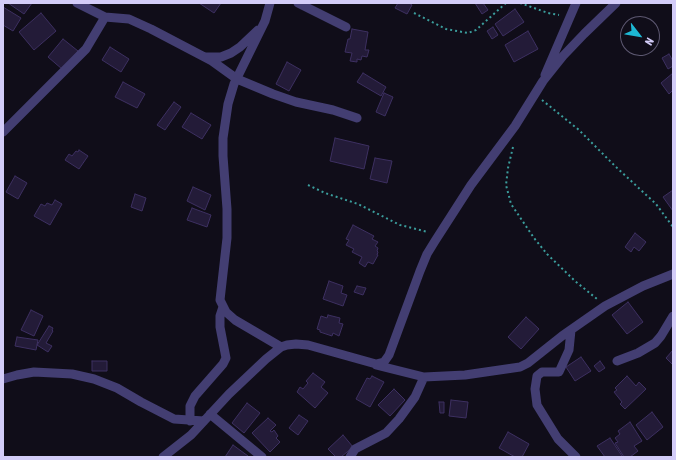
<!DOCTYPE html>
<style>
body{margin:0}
#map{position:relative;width:676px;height:460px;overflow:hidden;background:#100d19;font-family:"Asap Condensed",sans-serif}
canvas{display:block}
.frame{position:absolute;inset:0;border:4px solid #d3ccf8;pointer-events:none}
.north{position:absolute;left:620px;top:16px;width:40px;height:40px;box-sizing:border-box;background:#100d19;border:1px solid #5e5972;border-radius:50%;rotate:121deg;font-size:11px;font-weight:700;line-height:16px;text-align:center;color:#d3ccf8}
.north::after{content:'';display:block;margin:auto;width:14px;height:18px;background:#1db7d3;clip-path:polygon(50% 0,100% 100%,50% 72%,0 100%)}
</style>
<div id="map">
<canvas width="676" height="460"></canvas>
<div class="frame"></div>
<div class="north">N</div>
</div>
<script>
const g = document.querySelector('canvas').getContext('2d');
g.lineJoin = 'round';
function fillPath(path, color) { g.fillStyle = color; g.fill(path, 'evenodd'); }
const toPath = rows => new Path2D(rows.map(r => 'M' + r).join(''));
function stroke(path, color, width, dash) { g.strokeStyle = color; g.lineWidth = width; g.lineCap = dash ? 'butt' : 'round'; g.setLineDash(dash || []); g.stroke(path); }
const building = toPath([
 [8,3,32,3,24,14,8,3],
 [199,3,221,3,214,13,199,3],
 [398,3,409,3,412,5,407,14,395,8,398,3],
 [475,3,483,3,488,10,482,14,475,3],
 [3,7,21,18,13,31,3,25,3,7],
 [515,9,524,22,503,36,495,24,515,9],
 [41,13,56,31,34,50,19,32,41,13],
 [493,27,498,35,492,39,487,31,493,27],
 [352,29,368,32,365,50,369,50,367,57,362,56,361,60,357,59,357,62,350,61,352,53,345,52,348,39,350,39,352,29],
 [528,31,538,49,514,62,505,45,528,31],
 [63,39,78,51,62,69,48,57,63,39],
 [110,47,129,59,121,72,102,60,110,47],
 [669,54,673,61,673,66,668,69,662,58,669,54],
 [287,62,301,70,289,91,276,84,287,62],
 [363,73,386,87,381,96,357,82,363,73],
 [673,73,673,90,669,94,661,83,673,73],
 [123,82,145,94,137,108,115,97,123,82],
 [384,93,393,97,385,116,376,112,384,93],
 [174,102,181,107,165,130,157,125,174,102],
 [191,113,211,125,202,139,182,127,191,113],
 [335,138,369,146,364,169,330,161,335,138],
 [79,150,88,156,79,169,65,160,69,154,72,156,76,151,78,152,79,150],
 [375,158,392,161,387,183,370,179,375,158],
 [15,176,27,183,18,199,6,192,15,176],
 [193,187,211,195,205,210,187,201,193,187],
 [673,190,673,211,663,197,673,190],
 [135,194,146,198,142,211,131,207,135,194],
 [55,200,62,204,50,225,34,216,41,204,45,206,47,203,52,205,55,200],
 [192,208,211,215,207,227,187,220,192,208],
 [353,225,374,236,372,239,378,242,375,246,378,248,377,251,378,252,377,255,378,255,373,264,368,262,365,267,359,263,362,257,352,252,354,249,346,245,349,240,346,239,353,225],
 [635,233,646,242,639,251,634,247,631,252,625,247,635,233],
 [329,281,343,286,341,293,347,295,343,306,323,299,329,281],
 [357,286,366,288,363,295,354,292,357,286],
 [628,302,643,322,627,334,612,315,628,302],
 [31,310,43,316,34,336,21,330,31,310],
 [328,315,340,318,339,323,343,324,339,336,333,333,332,336,320,332,320,330,317,329,321,316,327,318,328,315],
 [526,317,539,329,521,349,508,337,526,317],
 [49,326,53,328,52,330,53,331,46,343,52,346,48,352,37,345,49,326],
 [17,337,38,340,36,350,15,346,17,337],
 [673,350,673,365,666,358,673,350],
 [581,357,591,371,575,381,566,367,581,357],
 [92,361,107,361,107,371,92,371,92,361],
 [600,361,605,368,599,372,594,366,600,361],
 [313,373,325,382,321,387,328,393,315,408,297,392,300,387,303,389,308,383,306,381,313,373],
 [372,376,384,382,370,407,356,399,367,378,370,379,372,376],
 [627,376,636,386,639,382,646,389,625,409,620,404,622,402,614,392,617,390,615,388,627,376],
 [394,389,405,400,390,416,378,405,394,389],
 [451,400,468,402,466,418,449,416,451,400],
 [439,402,444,402,444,413,440,413,439,402],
 [247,403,260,413,244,433,232,423,247,403],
 [652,412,663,427,647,440,636,425,652,412],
 [299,415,308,421,298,435,289,428,299,415],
 [268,418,276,425,270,431,272,432,274,430,278,436,276,438,280,442,270,452,252,433,268,418],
 [630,422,642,441,634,446,638,451,630,457,624,457,615,443,618,442,615,438,620,434,618,431,630,422],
 [508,432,529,444,522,457,515,457,499,448,508,432],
 [343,435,353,447,341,457,336,457,328,449,343,435],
 [610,438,622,456,621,457,605,457,597,446,610,438],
 [233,445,248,456,247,457,225,457,233,445]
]);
fillPath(building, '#231b38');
stroke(building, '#3d3061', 1);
stroke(toPath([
 [520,3,548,13,559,15],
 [414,13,446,29,468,33,476,30,506,3],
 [542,100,579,130,616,167,656,204,673,227],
 [513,147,508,168,506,185,511,204,534,238,547,254,575,281,597,299],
 [308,185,325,193,358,204,400,225,428,232]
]), '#3b9d9c', 2, [2, 3]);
stroke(toPath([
 [77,3,105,17,129,19,151,29,212,61,237,79,273,94,296,102,333,110,357,118],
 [270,3,265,21,234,84,228,104,223,138,223,156,227,209,227,238,220,300,226,312,235,320,281,347],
 [298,3,346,27],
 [206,57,221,57,231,53,240,47,258,30],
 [545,75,576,3],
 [3,132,86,49,105,17],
 [571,330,569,350,559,372,542,372,537,376,535,389,537,405,558,439,576,457],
 [617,361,638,353,655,343,661,336,673,316],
 [376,365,424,377,465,375,520,367,528,363,562,336,605,306,643,286,673,274],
 [3,379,17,375,34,372,72,374,94,379,117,388,141,402,174,419,204,421],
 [210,414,262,457],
 [190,421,190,406,195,396,223,364,226,358,220,327,220,316,223,307],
 [163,457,191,435,229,394,266,359,281,347,287,345,296,344,308,345,376,364,384,362,389,355,420,271,427,254,435,241,471,185,515,126,543,81,563,56,584,34,616,3],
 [350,457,355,449,386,433,399,419,415,397,424,377]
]), '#433e72', 9);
</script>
